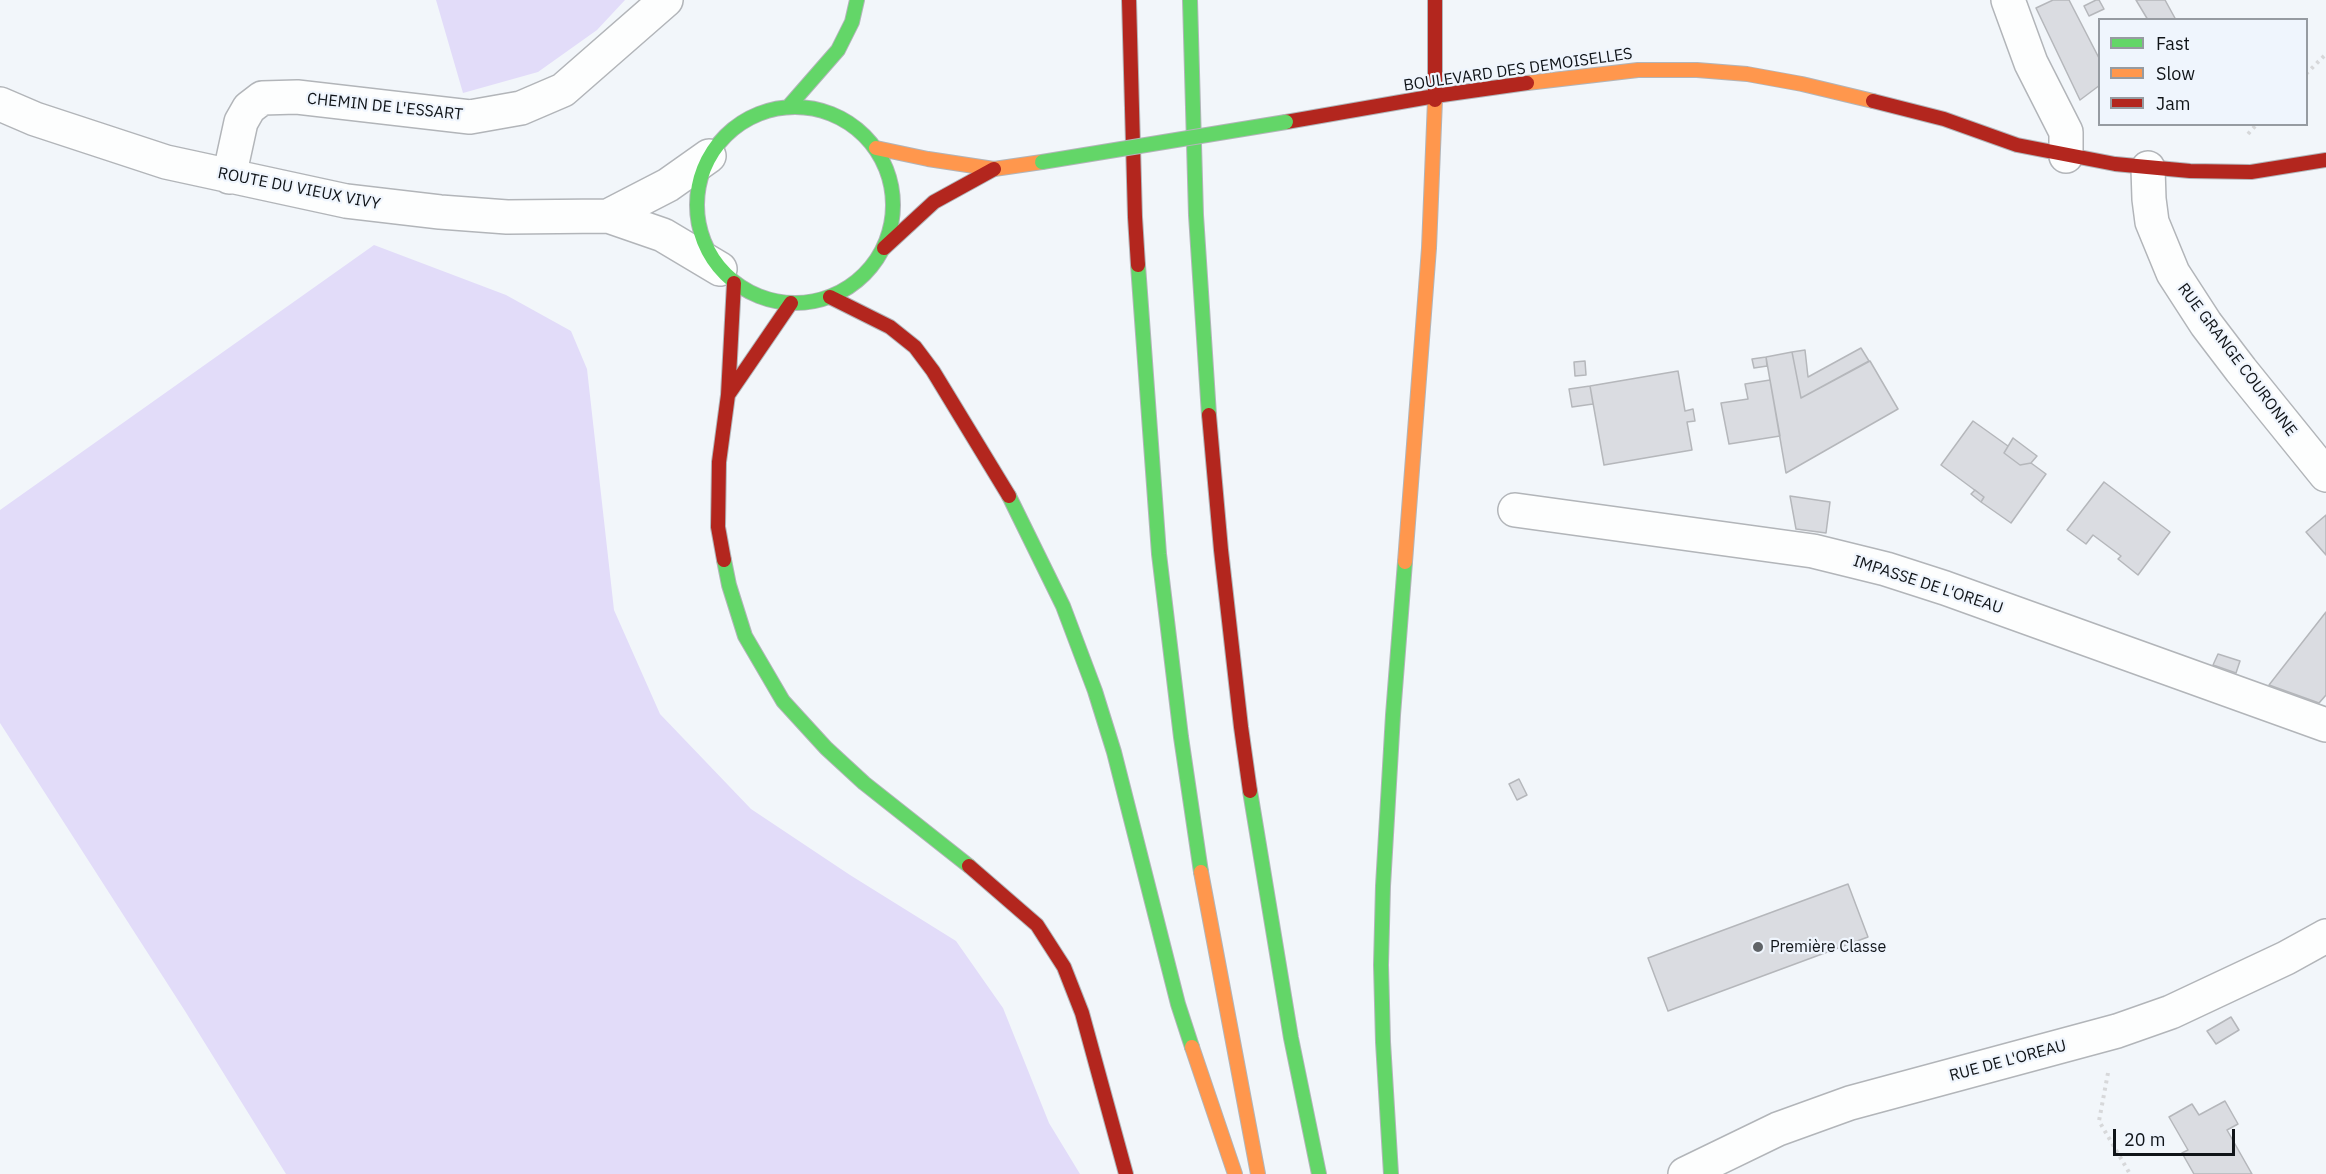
<!DOCTYPE html>
<meta charset="utf-8">
<style>
body{margin:0}
#map{position:relative;width:2326px;height:1174px;overflow:hidden;background:#f2f6fa;font-family:"IBM Plex Sans",sans-serif}
canvas{display:block}
.legend{position:absolute;left:2098px;top:18px;width:210px;height:108px;box-sizing:border-box;background:#eff5fd;border:2px solid #969ba1;margin:0;padding:8px 10px;list-style:none;font-size:18px;color:#101418}
.legend li{display:flex;align-items:center;gap:12px;height:30px}
.legend b{width:30px;border:2px solid #969ba1}
.scale{position:absolute;left:2113px;top:1129px;width:122px;height:27px;box-sizing:border-box;border:3px solid #101418;border-top:0;padding-left:8px;font-size:18px;line-height:21px;white-space:nowrap;color:#101418;-webkit-text-stroke:4px #eff5fd;paint-order:stroke}
</style>
<div id="map">
<canvas width="2326" height="1174"></canvas>
<ul class="legend">
<li><b style="height:8px;background:#63d668"></b>Fast</li>
<li><b style="height:8px;background:#ff974d"></b>Slow</li>
<li><b style="height:8px;background:#b3261e"></b>Jam</li>
</ul>
<div class="scale">20 m</div>
</div>
<script>
const g = document.querySelector('canvas').getContext('2d');
g.lineJoin = 'round';
function fillPath(path, color) { g.fillStyle = color; g.fill(path, 'evenodd'); }
const toPath = rows => new Path2D(rows.map(r => 'M' + r).join(''));
function stroke(path, color, width, dash) { g.strokeStyle = color; g.lineWidth = width; g.lineCap = dash ? 'butt' : 'round'; g.setLineDash(dash || []); g.stroke(path); }
function write(font, color, halo, rows, align = 'center') {
  g.font = font + ' "IBM Plex Sans",sans-serif'; g.lineWidth = 4.5; g.setLineDash([]); g.textBaseline = 'middle'; g.strokeStyle = halo; g.fillStyle = color; for (const [text, x, y, turn = 0] of rows) {
    g.save(); g.translate(x, y); g.rotate((+turn || 0) * Math.PI / 180); g.textAlign = isNaN(turn) ? turn : align; if (halo) g.strokeText(text, 0, 0); g.fillText(text, 0, 0); g.restore();
  }
}
fillPath(toPath([
 [436,0,625,0,597,30,538,72,463,93],
 [374,245,506,295,571,331,587,369,614,610,660,714,751,809,850,875,956,941,1003,1008,1049,1123,1080,1174,286,1174,185,1011,0,723,0,510]
]), '#e2dcf9');
const building = toPath([
 [2053,0,2069,0,2100,60,2100,85,2080,100,2036,8,2053,0],
 [2096,0,2099,0,2104,9,2089,16,2084,6,2096,0],
 [2136,0,2165,0,2176,20,2148,20,2136,0],
 [1861,348,1869,361,1801,398,1792,352,1805,350,1808,377,1861,348],
 [1792,352,1801,398,1870,361,1898,409,1786,473,1766,357,1792,352],
 [1766,357,1767,366,1754,368,1752,359,1766,357],
 [1585,361,1586,375,1575,376,1574,362,1585,361],
 [1678,371,1685,411,1693,409,1695,421,1687,422,1692,450,1604,465,1590,386,1678,371],
 [1770,380,1780,436,1729,444,1721,403,1748,399,1745,384,1770,380],
 [1590,386,1593,404,1572,407,1569,389,1590,386],
 [1973,421,2008,446,2004,453,2020,465,2031,463,2046,474,2011,523,1981,502,1984,497,1941,465,1973,421],
 [2013,438,2037,456,2031,463,2020,465,2004,453,2013,438],
 [2104,482,2170,532,2138,575,2118,559,2121,556,2093,535,2086,544,2067,530,2104,482],
 [1975,490,1984,497,1981,502,1971,494,1975,490],
 [1790,496,1830,502,1826,533,1796,529,1790,496],
 [2326,515,2326,555,2306,532,2326,515],
 [2326,612,2326,695,2319,703,2269,685,2326,612],
 [2218,654,2240,661,2236,673,2213,665,2218,654],
 [1519,779,1527,795,1517,800,1509,784,1519,779],
 [1848,884,1868,937,1668,1011,1648,958,1848,884],
 [2231,1017,2239,1030,2216,1044,2207,1031,2231,1017],
 [2225,1101,2238,1124,2227,1130,2252,1174,2194,1174,2182,1153,2188,1150,2169,1117,2192,1104,2199,1115,2225,1101]
]);
fillPath(building, '#dadce1');
stroke(building, '#b5b7bb', 1.5);
const street = toPath([
 [2008,0,2031,63,2066,132,2066,156],
 [0,104,35,119,166,162,346,201,440,212,507,217,608,216,663,235,720,269],
 [2148,168,2149,199,2152,222,2173,273,2206,324,2241,370,2326,475],
 [229,177,241,122,249,108,262,98,297,97,470,117,521,108,563,90,666,0],
 [608,216,668,185,709,156],
 [1515,510,1813,551,1886,569,1945,588,2326,725],
 [1685,1174,1778,1129,1850,1103,2117,1031,2171,1012,2286,958,2326,936]
]);
const fast = toPath([
 [1190,0,1196,215,1209,415],
 [789,106,838,50,852,22,857,0],
 '697 205a98 98 0 1 1 196 0a98 98 0 1 1-196 0Z',
 [1138,265,1159,554,1181,737,1201,872],
 [1009,496,1063,606,1095,691,1114,752,1178,1004,1192,1047],
 [724,560,729,585,745,636,783,701,826,748,864,783,969,866],
 [1250,791,1291,1038,1319,1174],
 [1391,1174,1383,1042,1381,965,1383,886,1393,715,1405,562]
]);
const slow = toPath([
 [1527,83,1638,70,1697,70,1747,74,1802,84,1873,101],
 [876,148,928,159,994,169,1042,162],
 [1405,562,1429,248,1435,100],
 [1201,872,1258,1174],
 [1192,1047,1235,1174]
]);
const jam = toPath([
 [1129,0,1135,217,1138,265],
 [1435,0,1435,100],
 [1873,101,1944,119,2017,145,2115,164,2190,171,2251,172,2326,160],
 [1286,122,1435,96,1527,83],
 [884,248,934,202,994,169],
 [830,297,890,327,915,347,933,371,1009,496],
 [728,395,791,303],
 [1209,415,1221,550,1241,727,1250,791],
 [724,560,718,527,719,462,728,395,734,283],
 [969,866,1037,925,1064,967,1082,1013,1126,1174]
]);
stroke(street, '#b2b5b9', 36);
stroke(fast, '#b2b5b9', 16);
stroke(slow, '#b2b5b9', 16);
stroke(jam, '#b2b5b9', 16);
stroke(toPath([
 [2306,74,2326,54],
 [2248,134,2257,124],
 [2108,1073,2099,1121,2130,1174]
]), '#d7d8da', 4, [3, 4.5]);
stroke(street, '#fdfefe', 33);
stroke(fast, '#63d668', 14);
stroke(slow, '#ff974d', 14);
stroke(jam, '#b3261e', 14);
const fastBridge = toPath([
 [1042,162,1286,122]
]);
stroke(fastBridge, '#b2b5b9', 16, []);
stroke(fastBridge, '#63d668', 14);
for (const [x, y, r, color] of [
 [1758,947,6,"#5f6367"]
]) { const dot = new Path2D(); dot.arc(x, y, r, 0, 2 * Math.PI); g.fillStyle = color; g.fill(dot); stroke(dot, '#eff5fd', 2); }
write('16px', '#101418', '#eff5fd', [
 ["BOULEVARD DES DEMOISELLES",1518,70,-8],
 ["CHEMIN DE L'ESSART",385,107,6],
 ["ROUTE DU VIEUX VIVY",299,189,11],
 ["RUE GRANGE COURONNE",2237,360,53],
 ["IMPASSE DE L'OREAU",1928,585,18],
 ["RUE DE L'OREAU",2008,1061,-15]
]);
write('16px', '#101418', '#eff5fd', [
 ["Première Classe",1770,947]
], 'left');
</script>
